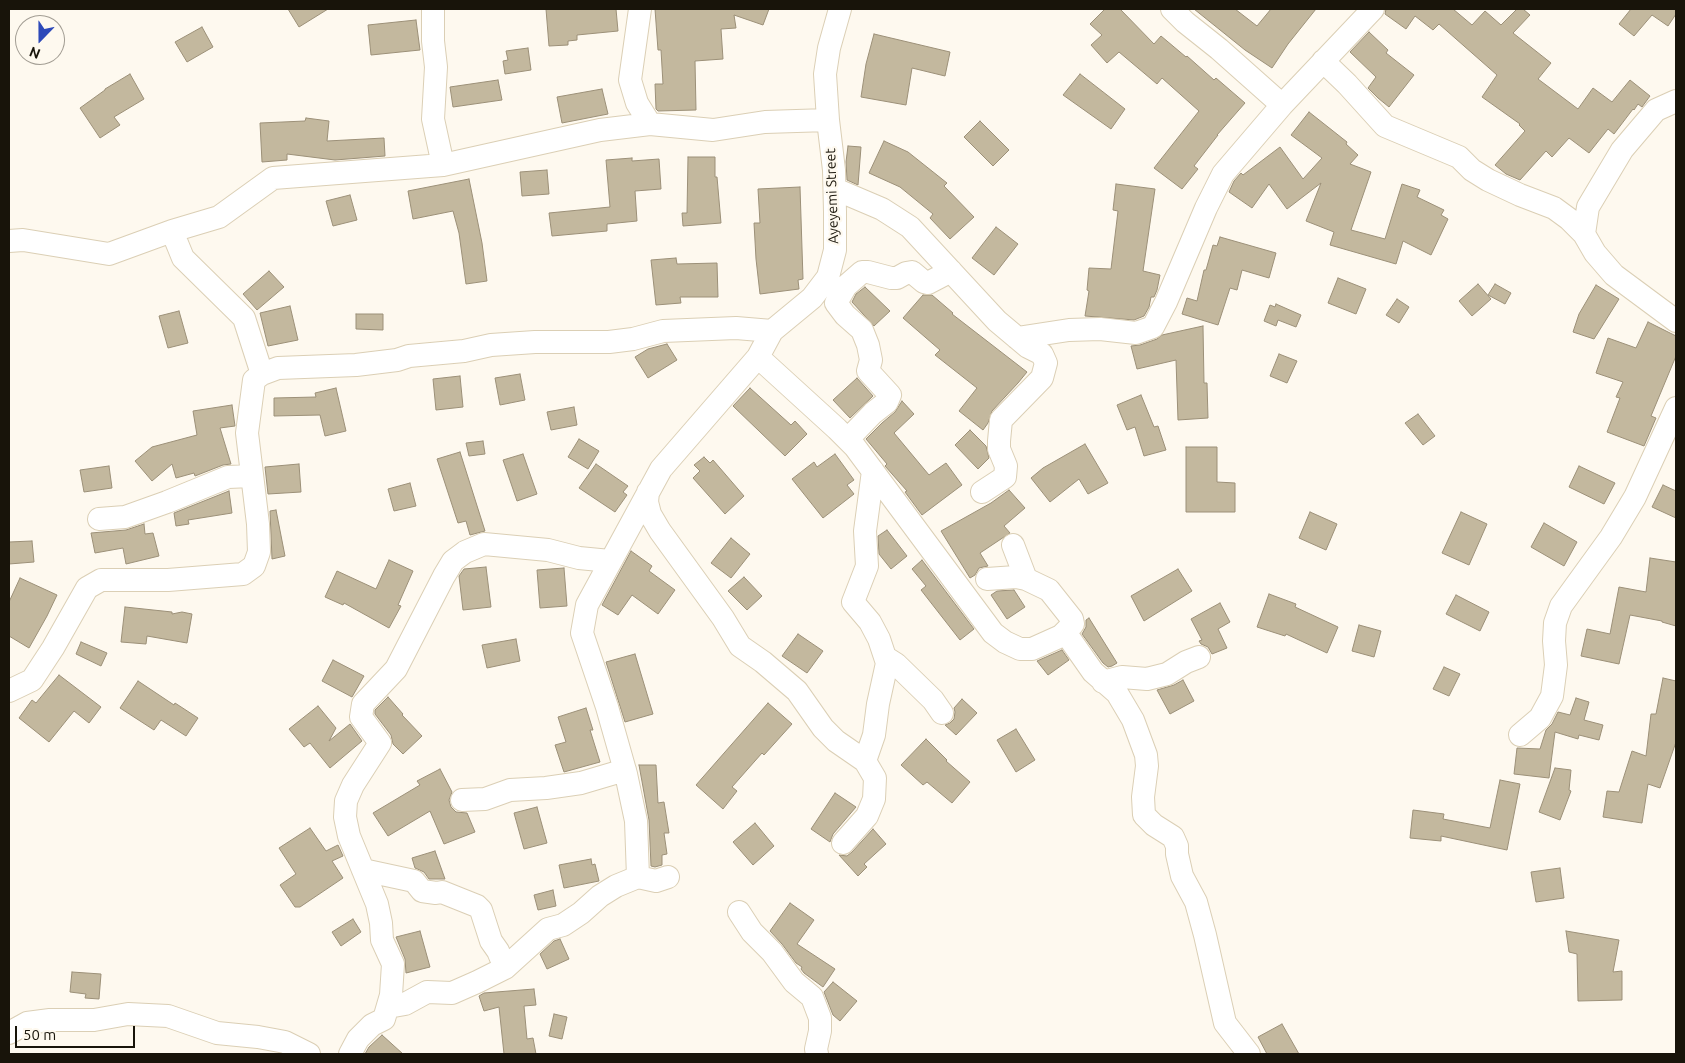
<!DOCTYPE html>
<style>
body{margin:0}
#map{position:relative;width:1685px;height:1063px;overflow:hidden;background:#fef9ef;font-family:Ubuntu,sans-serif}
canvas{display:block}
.frame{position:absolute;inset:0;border:10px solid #18140a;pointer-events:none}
.north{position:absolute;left:15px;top:15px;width:50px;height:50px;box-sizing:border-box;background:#fef9ef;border:1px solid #a29d93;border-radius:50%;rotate:202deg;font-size:14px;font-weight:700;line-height:20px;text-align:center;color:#18140a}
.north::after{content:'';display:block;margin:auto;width:18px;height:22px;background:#2d49b9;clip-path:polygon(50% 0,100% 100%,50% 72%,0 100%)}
.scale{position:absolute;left:15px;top:1026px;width:120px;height:22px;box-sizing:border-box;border:2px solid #18140a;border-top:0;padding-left:6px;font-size:15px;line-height:18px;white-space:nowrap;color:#18140a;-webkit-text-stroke:4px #fef9ef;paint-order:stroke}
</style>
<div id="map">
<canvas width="1685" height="1063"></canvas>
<div class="frame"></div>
<div class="north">N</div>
<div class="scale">50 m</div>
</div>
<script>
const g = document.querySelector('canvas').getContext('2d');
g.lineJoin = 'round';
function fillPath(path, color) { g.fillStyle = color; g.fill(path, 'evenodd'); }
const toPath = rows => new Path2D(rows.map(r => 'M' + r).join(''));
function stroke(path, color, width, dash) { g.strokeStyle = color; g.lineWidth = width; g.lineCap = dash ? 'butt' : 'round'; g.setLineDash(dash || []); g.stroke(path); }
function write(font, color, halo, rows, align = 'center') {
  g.font = font + ' Ubuntu,sans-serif'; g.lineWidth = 4.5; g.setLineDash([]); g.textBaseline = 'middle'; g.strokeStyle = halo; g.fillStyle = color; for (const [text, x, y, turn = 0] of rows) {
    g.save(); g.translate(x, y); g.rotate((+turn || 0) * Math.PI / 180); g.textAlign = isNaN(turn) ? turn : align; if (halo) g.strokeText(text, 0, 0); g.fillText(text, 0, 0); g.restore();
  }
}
const building = toPath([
 [288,9,328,9,299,27,288,9],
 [546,9,616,9,618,31,577,35,577,40,568,41,568,45,549,46,546,9],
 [655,9,769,9,763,25,734,15,736,28,721,29,723,59,695,61,696,110,658,111,656,109,655,84,663,84,661,50,658,50,655,9],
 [1105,9,1120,9,1154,44,1161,36,1186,57,1187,56,1214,80,1216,78,1245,103,1217,135,1218,135,1194,166,1198,169,1182,189,1154,168,1199,111,1162,78,1157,84,1119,52,1107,63,1091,45,1102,35,1090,24,1105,9],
 [1194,9,1235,9,1257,26,1271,9,1316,9,1288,44,1272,68,1245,50,1194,9],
 [1386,9,1453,9,1472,25,1485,11,1501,25,1517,9,1523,9,1530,15,1513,33,1551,63,1538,79,1578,109,1593,88,1612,102,1630,80,1650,96,1642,107,1638,104,1634,110,1633,109,1614,134,1608,129,1589,153,1569,138,1552,157,1546,151,1520,180,1506,174,1495,165,1525,131,1519,125,1520,124,1482,97,1497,75,1439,24,1433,30,1415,16,1406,29,1385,14,1386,9],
 [1631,9,1676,9,1676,14,1668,26,1652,15,1634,36,1619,24,1631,9],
 [416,20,420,50,371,55,368,25,416,20],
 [202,27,213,47,187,62,175,42,202,27],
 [1369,32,1388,50,1386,53,1414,75,1389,107,1378,98,1368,88,1376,77,1350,52,1369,32],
 [874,34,950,52,945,76,912,68,906,105,861,97,866,64,874,34],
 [528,48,531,70,505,74,503,61,508,60,506,51,528,48],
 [130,74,144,99,114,117,120,125,100,138,80,108,105,90,105,89,130,74],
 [1080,74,1125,109,1111,129,1063,95,1080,74],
 [498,80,502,100,453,107,450,87,498,80],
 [602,89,608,114,562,123,557,97,602,89],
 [1309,112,1347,142,1346,144,1358,155,1350,164,1371,172,1351,230,1385,239,1402,184,1420,190,1417,197,1444,210,1441,215,1448,219,1431,255,1403,241,1396,264,1330,245,1334,232,1306,221,1321,183,1287,209,1269,184,1252,208,1229,192,1234,181,1241,173,1243,175,1280,147,1303,179,1322,158,1291,135,1309,112],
 [306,118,329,121,327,141,384,138,385,156,335,160,287,154,287,160,262,162,260,123,305,121,306,118],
 [980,121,1009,150,993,166,964,137,980,121],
 [884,141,908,152,947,183,944,186,974,217,950,239,930,218,933,214,900,187,869,173,884,141],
 [848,146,861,147,858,185,847,180,846,162,848,146],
 [688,157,715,157,715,177,717,177,721,223,683,226,682,213,687,213,688,157],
 [632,158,632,161,659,159,661,189,635,191,637,221,607,224,607,231,552,236,549,213,610,207,606,160,632,158],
 [547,170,549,194,522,196,520,172,547,170],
 [469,179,482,243,487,281,466,284,459,233,453,211,413,219,408,191,469,179],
 [1116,184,1155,189,1143,271,1160,275,1157,290,1154,297,1151,297,1149,307,1144,316,1134,320,1085,316,1089,291,1087,290,1089,268,1111,269,1118,211,1113,210,1116,184],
 [800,187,803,279,798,280,799,289,760,294,756,259,754,223,760,223,758,189,800,187],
 [350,195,357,220,333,226,326,201,350,195],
 [996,227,1018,244,994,275,972,258,996,227],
 [1220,237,1276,253,1269,278,1242,270,1237,290,1230,288,1218,325,1182,314,1187,298,1197,301,1204,270,1206,270,1213,245,1217,246,1220,237],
 [676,258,677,264,717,263,718,297,680,297,681,303,656,305,651,260,676,258],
 [269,271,284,287,257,310,243,294,269,271],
 [1338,278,1366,289,1356,314,1328,303,1338,278],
 [1478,284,1491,299,1472,316,1459,301,1478,284],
 [1495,284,1511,293,1505,304,1488,295,1495,284],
 [1596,285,1619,299,1594,339,1573,332,1579,314,1596,285],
 [865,287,890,311,874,326,852,302,856,294,865,287],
 [923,295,932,295,953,313,952,314,1027,372,1018,383,992,411,988,423,983,430,959,411,977,388,935,355,940,350,903,318,923,295],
 [1397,299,1409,307,1399,323,1386,315,1397,299],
 [1276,304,1301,315,1296,327,1278,320,1276,326,1264,321,1270,305,1275,307,1276,304],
 [290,306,298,340,268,346,260,313,290,306],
 [179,311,188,343,168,348,159,316,179,311],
 [356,314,383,314,383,330,356,329,356,314],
 [1648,322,1676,336,1676,356,1651,416,1656,418,1644,446,1607,432,1620,398,1616,397,1623,382,1596,373,1608,338,1636,348,1648,322],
 [1203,326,1204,383,1207,383,1208,418,1178,420,1176,360,1137,369,1131,346,1140,345,1157,339,1162,335,1203,326],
 [667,344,677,360,648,378,635,357,648,349,667,344],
 [1279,354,1297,361,1287,383,1270,376,1279,354],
 [520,374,525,400,500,405,495,378,520,374],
 [460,376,463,407,436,410,433,379,460,376],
 [857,378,873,396,850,418,833,400,857,378],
 [336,388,346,431,325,436,320,415,274,416,274,398,316,397,315,393,336,388],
 [750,388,791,425,795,421,807,434,785,456,733,406,750,388],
 [1141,395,1154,427,1158,426,1166,450,1144,456,1135,427,1127,430,1117,405,1141,395],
 [902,401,914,414,894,433,929,475,946,463,962,485,922,515,905,492,907,491,885,466,887,464,866,439,882,423,895,412,902,401],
 [232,405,235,426,220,428,231,464,223,465,195,476,194,473,176,478,172,464,152,481,135,461,152,447,197,435,193,411,232,405],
 [574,407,577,425,551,430,547,412,574,407],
 [1418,414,1435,436,1423,445,1405,423,1418,414],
 [970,430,986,446,989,458,978,469,955,445,970,430],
 [579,439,599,451,588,469,568,457,579,439],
 [483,441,485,454,469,456,466,443,483,441],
 [1085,444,1108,483,1088,494,1079,479,1050,502,1031,478,1043,468,1085,444],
 [1186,447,1217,447,1217,482,1235,483,1235,512,1186,512,1186,447],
 [460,452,485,531,470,535,466,521,458,523,437,459,460,452],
 [523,454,537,494,517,501,503,460,523,454],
 [835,454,854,480,847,485,854,494,823,518,792,479,814,462,817,467,835,454],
 [704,457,710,463,713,460,744,496,725,514,693,478,700,471,694,465,704,457],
 [299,464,301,492,268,494,265,467,299,464],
 [596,464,628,486,623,492,627,495,615,512,579,488,596,464],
 [109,466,112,488,84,492,80,470,109,466],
 [1579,466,1615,483,1604,504,1569,487,1579,466],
 [410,483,416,506,394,511,388,489,410,483],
 [1663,485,1676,491,1676,518,1652,507,1663,485],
 [1009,490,1025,508,1004,526,1010,533,980,553,988,566,979,568,975,575,970,578,941,531,991,503,1009,490],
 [229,491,232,513,188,520,189,524,176,526,174,513,229,491],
 [276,510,285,556,272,559,270,511,276,510],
 [1310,512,1337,524,1326,550,1299,538,1310,512],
 [1461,512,1487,524,1469,565,1442,553,1461,512],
 [1544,523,1577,542,1564,566,1531,547,1544,523],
 [144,524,145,534,153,533,159,556,126,564,123,548,95,553,91,533,126,530,144,524],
 [887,530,907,556,891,569,879,554,878,536,887,530],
 [731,538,750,554,731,578,711,563,731,538],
 [32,541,34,562,9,564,9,542,32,541],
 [631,551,652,566,649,571,675,590,658,614,632,595,618,615,602,605,631,551],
 [1650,558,1676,562,1676,626,1662,622,1662,621,1630,615,1619,664,1581,656,1587,629,1610,634,1619,587,1646,592,1650,558],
 [389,560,413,571,398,605,401,606,389,628,344,603,343,605,325,597,337,571,376,589,389,560],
 [922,560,974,629,960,640,921,590,926,586,912,569,922,560],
 [486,567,491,607,463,610,459,576,464,569,486,567],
 [564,568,567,606,540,608,537,570,564,568],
 [1178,569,1192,591,1144,621,1131,596,1178,569],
 [744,577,762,596,747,610,728,591,744,577],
 [20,578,57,595,47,616,29,648,9,636,9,602,20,578],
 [1014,590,1025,607,1007,619,991,595,997,591,1014,590],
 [1269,594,1296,604,1295,607,1338,627,1327,653,1286,634,1285,636,1257,627,1269,594],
 [1456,595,1489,612,1480,631,1446,614,1456,595],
 [1220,603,1230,622,1218,629,1227,648,1212,654,1208,647,1201,644,1199,641,1202,640,1191,619,1220,603],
 [125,607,172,612,172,614,182,612,192,614,187,643,147,636,146,644,121,642,125,607],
 [1089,618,1117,663,1112,666,1108,667,1103,663,1082,634,1086,627,1086,620,1089,618],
 [1359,625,1381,631,1374,657,1352,651,1359,625],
 [798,634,823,651,807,673,782,656,798,634],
 [516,639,520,661,487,668,482,645,516,639],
 [81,642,107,653,101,666,76,654,81,642],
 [1062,650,1069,660,1048,675,1037,661,1062,650],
 [635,654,653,714,625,722,606,662,635,654],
 [333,660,364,676,352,697,322,681,333,660],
 [1444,667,1460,674,1449,696,1433,689,1444,667],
 [59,675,101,707,89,723,74,711,49,742,19,718,32,700,36,703,59,675],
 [1663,678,1676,681,1676,742,1660,788,1648,784,1642,823,1603,817,1607,791,1619,792,1632,751,1646,756,1651,714,1656,714,1663,678],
 [1183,680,1194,701,1170,714,1157,690,1174,685,1183,680],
 [138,681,174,705,175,703,198,718,186,736,161,720,154,730,120,708,138,681],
 [388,697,403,714,402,715,422,736,403,754,393,744,391,735,375,714,375,710,388,697],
 [1576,698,1589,702,1584,720,1603,725,1599,740,1579,735,1578,739,1555,732,1549,778,1514,774,1517,748,1540,749,1546,730,1552,724,1558,712,1570,715,1576,698],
 [962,699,977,713,956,735,945,725,950,723,954,719,955,712,954,708,962,699],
 [768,703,792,724,764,755,762,753,732,787,737,791,723,809,696,785,768,703],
 [318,706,336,728,329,741,350,724,362,741,330,768,310,743,304,747,289,729,318,706],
 [586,708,593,730,590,730,600,762,564,772,555,745,566,742,558,717,586,708],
 [1016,729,1035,760,1016,772,997,740,1016,729],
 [926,739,947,760,946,761,970,782,952,803,927,782,923,785,901,765,926,739],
 [639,765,656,765,658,803,664,802,669,833,664,833,667,854,662,855,662,865,655,867,651,866,649,820,639,765],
 [1555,768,1571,770,1569,790,1571,791,1560,820,1539,812,1555,768],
 [440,769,452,792,449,800,451,807,456,812,467,813,475,832,444,844,430,811,388,836,373,813,420,785,417,781,440,769],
 [1500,780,1520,784,1507,850,1441,836,1441,841,1410,838,1413,810,1444,814,1443,819,1490,828,1500,780],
 [835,793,856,807,833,834,830,842,811,829,835,793],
 [537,807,547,843,524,849,514,813,537,807],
 [755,823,774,846,753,865,733,842,755,823],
 [310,828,326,851,338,845,343,856,332,861,343,878,300,907,295,907,280,885,296,874,279,848,310,828],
 [873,829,886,844,864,864,867,867,858,876,839,855,847,856,852,852,873,829],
 [435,851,445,879,429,879,424,872,415,868,412,858,435,851],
 [591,859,592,865,595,864,599,881,564,888,559,865,591,859],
 [1560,868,1564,898,1536,902,1531,872,1560,868],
 [553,890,556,906,538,910,534,895,553,890],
 [790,903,814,920,797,944,835,969,823,987,804,973,801,969,802,967,796,963,782,944,770,931,790,903],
 [353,919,361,932,341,946,332,932,353,919],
 [420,931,430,967,406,973,405,959,396,937,420,931],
 [1566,931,1619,940,1613,972,1622,971,1622,1000,1578,1001,1577,954,1569,952,1566,931],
 [560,939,569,959,547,969,540,954,554,941,560,939],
 [72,972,101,974,99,999,85,998,86,994,70,992,72,972],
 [833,982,857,1001,840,1021,833,1015,824,992,833,982],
 [534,989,536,1005,524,1006,527,1039,533,1038,536,1054,504,1054,499,1007,484,1011,479,996,484,993,534,989],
 [554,1014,567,1017,562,1039,549,1036,554,1014],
 [1282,1024,1299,1054,1267,1054,1258,1037,1282,1024],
 [382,1035,403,1054,365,1054,369,1047,382,1035]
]);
fillPath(building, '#c3b89e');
stroke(building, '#9c9078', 1);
const minor = toPath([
 [433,9,433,41,436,67,433,119,443,165],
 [640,9,630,80,637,103,650,124],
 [1172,9,1185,22,1219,49,1282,105],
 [1323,61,1347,84,1385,126,1459,157,1472,170,1488,180,1520,195,1554,208,1569,219,1584,234],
 [1676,101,1656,110,1622,150,1588,207,1584,234,1595,253,1614,275,1676,321],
 [835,189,882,209,910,227,997,321,1028,347,1042,354,1046,363,1042,378,1001,420,999,441,999,449,1006,466,1005,477,982,492],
 [172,231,219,217,273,178,443,165,600,130,650,124,713,130,765,122,828,120],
 [9,241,23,240,109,254,172,231,183,258,244,318,262,374],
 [1017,338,1069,330,1100,329,1136,333,1153,327,1166,302,1206,208,1223,174,1282,105,1373,9],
 [758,357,837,429,855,447,993,633,1005,642,1020,649,1032,649,1061,636,1073,624,1072,619,1049,590,1026,579,1016,577,987,579],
 [848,439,873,413,887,402,890,395,868,371,871,360,868,345,862,330,845,315,836,303,846,286,862,272,868,272,891,278,897,278,906,273,912,272,924,282,928,283,951,271],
 [648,492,647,502,650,514,660,531,723,618,740,646,763,662,797,691,823,728,836,741,865,761,875,778,874,799,867,816,843,843],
 [99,519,125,517,167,502,228,477,252,476],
 [1013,545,1026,579],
 [1065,632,1093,672,1117,693,1133,720,1146,755,1147,766,1143,797,1144,815,1154,825,1173,837,1177,846,1177,854,1182,876,1196,902,1205,935,1225,1023,1249,1054],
 [885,657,896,664,933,700,942,713],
 [1103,682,1122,677,1147,679,1167,674,1186,662,1199,657],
 [9,691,32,680,53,648,87,588,101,580,168,580,243,574,254,566,259,552,258,524,247,433,254,380,262,374,278,368,356,365,397,360,409,356,464,351,491,345,535,342,609,342,633,339,663,331,736,328,772,331],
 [1520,735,1540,718,1552,696,1556,665,1554,641,1555,623,1561,606,1611,537,1635,497,1676,408],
 [865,761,874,735,878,704,887,663,879,639,870,622,853,602,867,566,865,531,873,471],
 [462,800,485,799,510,790,546,788,581,783,625,770],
 [363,870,414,881,422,891,436,893,442,892,477,906,481,910,491,941,498,951,505,968],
 [638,877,636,821,626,774,607,707,582,633,587,605,661,469,758,357,772,331,812,298,828,277,835,250,835,212,834,170,828,120,825,74,829,48,840,9],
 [739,912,752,932,772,952,794,982,812,997,820,1018,820,1031,816,1049,817,1054],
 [388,1007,405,1004,427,992,452,993,477,982,505,968,548,929,563,925,581,913,600,896,616,886,638,877,656,881,668,877],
 [9,1033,27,1023,50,1020,94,1020,128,1014,168,1016,217,1033,258,1037,285,1042,309,1054],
 [350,1054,358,1039,372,1025,384,1019,391,995,393,964,382,940,381,923,377,904,349,836,345,817,346,801,353,785,380,743,361,717,363,704,396,669,444,576,453,561,465,552,484,544,548,550,579,558,610,561]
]);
stroke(minor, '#dbcfb5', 24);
stroke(minor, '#fff', 22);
write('14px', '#18140a', '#fef9ef', [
 ["Ayeyemi Street",832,196,-92]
]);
</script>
